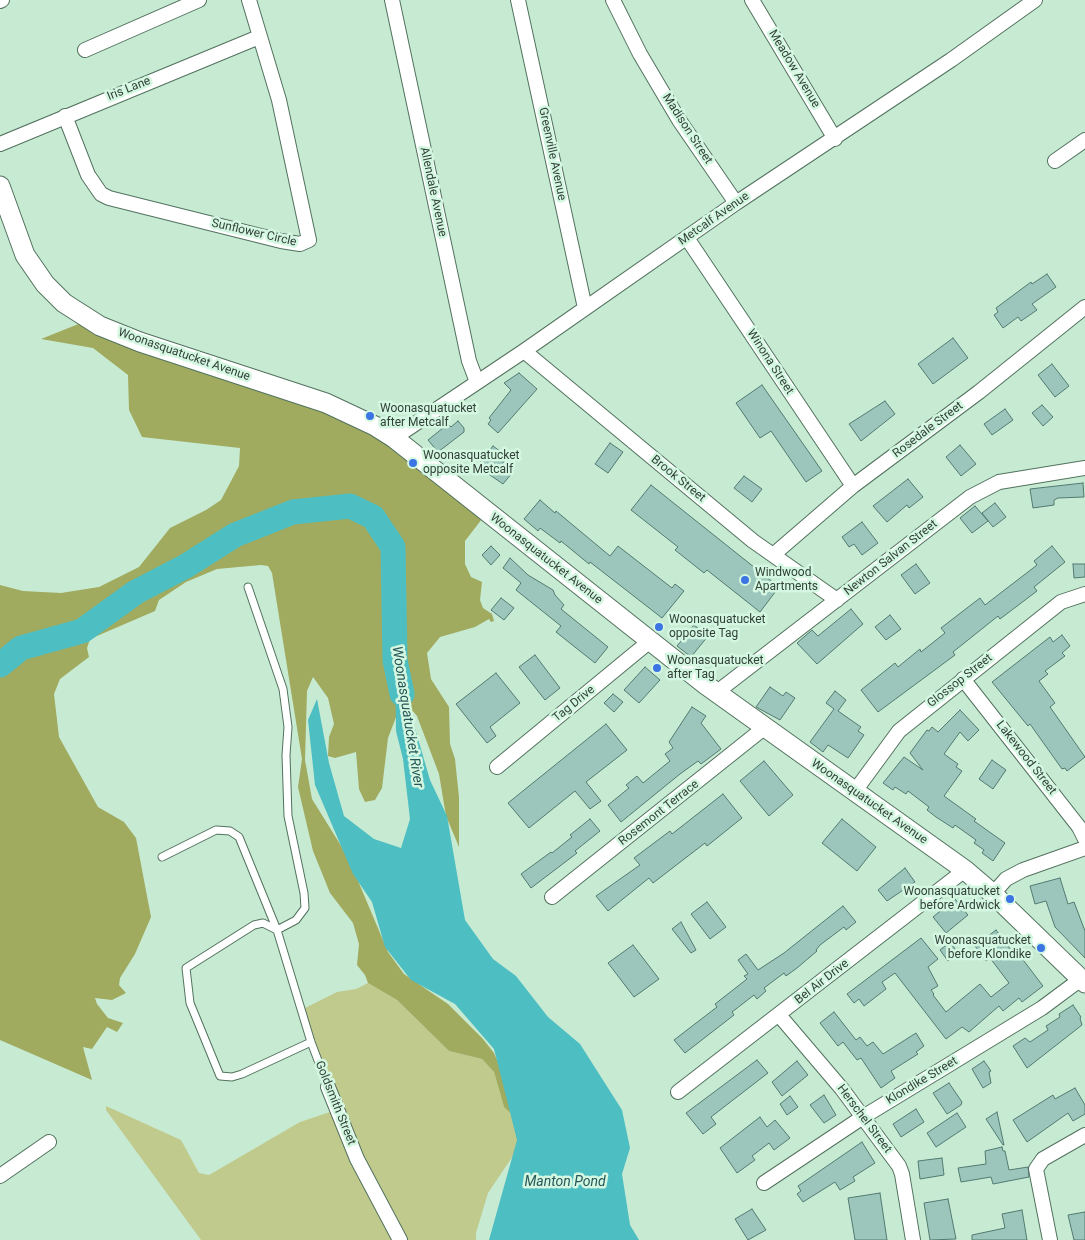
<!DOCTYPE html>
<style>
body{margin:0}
canvas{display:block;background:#c7ead3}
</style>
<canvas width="1085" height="1240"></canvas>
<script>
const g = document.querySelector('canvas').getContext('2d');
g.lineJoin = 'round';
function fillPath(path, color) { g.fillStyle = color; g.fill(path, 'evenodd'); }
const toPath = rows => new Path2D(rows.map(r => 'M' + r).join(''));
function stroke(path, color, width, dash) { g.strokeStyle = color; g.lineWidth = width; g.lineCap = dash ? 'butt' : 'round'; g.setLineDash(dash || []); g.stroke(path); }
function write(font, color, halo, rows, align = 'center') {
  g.font = font + ' Roboto,sans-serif'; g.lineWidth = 5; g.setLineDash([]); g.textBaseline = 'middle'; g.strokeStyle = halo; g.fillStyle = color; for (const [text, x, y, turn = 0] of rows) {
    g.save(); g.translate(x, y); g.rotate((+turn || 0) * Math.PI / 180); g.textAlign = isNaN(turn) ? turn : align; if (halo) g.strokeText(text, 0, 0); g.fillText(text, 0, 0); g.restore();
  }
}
fillPath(toPath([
 [368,983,397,1000,449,1051,482,1059,494,1072,504,1107,519,1117,517,1150,488,1193,476,1233,476,1240,201,1240,106,1110,106,1106,181,1140,199,1173,209,1175,300,1122,336,1110,303,1009,337,992,356,989]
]), '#c1ca8d');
fillPath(toPath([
 [81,323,351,418,485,515,465,541,465,564,471,577,482,582,480,600,483,608,492,614,494,621,491,622,489,619,475,627,440,637,427,653,431,679,449,707,450,744,455,759,459,797,459,847,446,816,439,774,417,716,411,709,398,712,388,738,382,788,375,800,365,802,359,789,356,752,335,758,328,756,329,737,334,724,328,698,313,677,307,691,305,760,312,799,348,857,388,952,404,974,448,1004,483,1039,494,1053,514,1100,514,1116,504,1107,494,1072,482,1059,449,1051,397,1000,368,983,365,975,357,965,359,944,353,923,330,893,313,851,298,787,302,759,272,573,268,566,261,565,217,569,186,582,159,600,155,611,90,639,87,648,89,657,60,679,54,694,59,737,98,807,124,822,136,838,151,917,135,954,120,978,119,985,126,993,112,1000,95,998,97,1004,108,1018,123,1023,117,1032,107,1027,92,1049,83,1047,92,1080,0,1040,0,585,23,591,61,593,99,587,139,567,170,528,206,510,221,500,239,466,240,448,142,437,129,410,128,375,93,348,41,339]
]), '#a1ab5f');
fillPath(toPath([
 [395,660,430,780,447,816,465,920,493,959,516,976,548,1017,580,1044,622,1110,630,1148,622,1174,630,1225,639,1240,489,1240,517,1140,494,1049,455,1004,411,980,385,947,372,902,353,874,315,785,308,720,317,699,329,763,344,816,374,839,401,848,410,819,403,759,396,731]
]), '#4dbec2');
stroke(toPath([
 [0,665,21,648,82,631,136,592,186,566,235,535,293,512,350,506,373,517,393,547,395,660,402,694]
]), '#4dbec2', 25);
const building = toPath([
 [1047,274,1056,287,1032,304,1037,310,1021,321,1018,317,1003,328,994,315,998,312,996,308,1031,282,1032,284,1047,274],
 [953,338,968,358,933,384,918,364,953,338],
 [1052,364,1069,386,1055,397,1038,375,1052,364],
 [519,373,537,389,498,433,488,424,491,420,489,418,511,390,504,383,519,373],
 [762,385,822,471,806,482,771,431,760,438,736,403,762,385],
 [885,401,895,414,861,441,849,424,885,401],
 [1042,405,1053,417,1043,426,1032,413,1042,405],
 [1005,409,1013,420,992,435,984,424,1005,409],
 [458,421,464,428,464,432,438,452,428,440,448,424,451,427,458,421],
 [610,443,623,452,608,473,595,464,610,443],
 [960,445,976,464,961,476,946,457,960,445],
 [493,446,508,457,501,465,512,473,503,484,477,466,493,446],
 [744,476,762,489,752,502,734,488,744,476],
 [908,479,923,497,909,508,907,505,887,522,873,506,908,479],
 [1083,483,1084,497,1058,498,1054,500,1054,505,1033,508,1030,489,1083,483],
 [651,485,779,587,760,612,707,570,704,573,675,550,678,547,631,510,651,485],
 [540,500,555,513,556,511,610,556,618,546,672,588,675,584,684,591,662,618,590,562,589,564,561,541,560,543,540,528,538,531,524,519,540,500],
 [995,503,1006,517,993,527,982,513,995,503],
 [975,506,988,521,972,533,960,518,975,506],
 [862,522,878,543,862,555,854,544,849,547,842,537,862,522],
 [491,546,500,555,491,565,482,555,491,546],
 [1052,546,1065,562,1034,587,1037,591,1000,619,998,616,953,652,955,655,878,712,861,690,895,663,898,667,920,649,921,652,945,633,941,628,980,598,985,605,1037,565,1034,561,1052,546],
 [510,558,528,575,553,590,555,595,564,605,561,609,608,647,595,663,556,632,561,626,516,590,521,583,503,568,510,558],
 [916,564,930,583,915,594,901,575,916,564],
 [1073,564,1085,564,1085,577,1074,578,1073,564],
 [501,598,514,608,504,620,491,610,501,598],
 [851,609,863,624,817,664,797,643,812,630,818,636,851,609],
 [890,615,901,629,886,640,875,627,890,615],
 [694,625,708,636,691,657,677,646,694,625],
 [1062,635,1070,646,1062,653,1065,656,1045,671,1048,674,1039,681,1055,703,1050,707,1085,757,1067,771,1065,768,1062,769,1030,724,1028,726,992,682,1050,637,1053,642,1062,635],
 [535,655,560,688,545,700,519,667,535,655],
 [645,667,660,680,639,703,624,690,645,667],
 [496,673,520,703,490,727,496,736,487,743,456,704,496,673],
 [770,687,783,696,786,692,795,698,780,720,756,707,770,687],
 [835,691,846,700,838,711,861,727,858,731,864,735,848,758,828,745,823,752,810,742,834,709,826,703,835,691],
 [613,694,623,702,614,712,604,703,613,694],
 [692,707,706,716,701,723,721,749,701,764,698,761,680,774,621,822,608,805,629,788,626,785,637,776,643,783,670,761,665,754,673,748,669,742,692,707],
 [960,710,979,730,968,741,960,732,944,754,958,764,956,767,962,771,944,796,976,819,974,821,1005,843,993,861,982,853,984,850,974,843,976,840,955,825,953,828,936,817,927,810,929,807,908,791,906,794,895,787,893,790,883,783,904,757,923,770,910,753,927,730,929,731,932,727,938,732,960,710],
 [606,724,627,750,586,782,601,801,590,809,575,791,529,828,508,803,606,724],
 [992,760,1006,770,993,789,979,779,992,760],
 [764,761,793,795,769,816,740,781,764,761],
 [723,794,742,818,707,846,705,843,653,883,649,878,608,911,596,896,640,865,634,858,670,831,672,834,723,794],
 [590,819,600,831,575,851,577,853,560,866,531,888,521,874,551,852,552,853,572,837,570,835,590,819],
 [842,819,876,847,857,871,822,843,842,819],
 [905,868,915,882,887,901,878,890,905,868],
 [1060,878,1068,904,1074,902,1085,931,1085,958,1055,927,1046,901,1035,904,1030,886,1060,878],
 [955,899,968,915,946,933,933,917,955,899],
 [707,902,726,927,710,939,691,914,707,902],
 [843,906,856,922,846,930,844,927,820,945,816,950,817,951,797,968,786,976,784,973,764,988,766,991,757,999,754,995,732,1012,734,1015,685,1053,674,1040,717,1007,715,1004,747,979,744,976,748,974,738,960,746,954,758,970,784,953,843,906],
 [681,922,696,950,691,953,672,929,681,922],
 [996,930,1011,950,1014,948,1043,986,1022,1002,1019,998,1003,1011,999,1006,969,1032,962,1027,946,1039,895,973,882,982,886,989,864,1006,859,999,854,1003,847,994,921,938,938,959,928,967,938,986,931,990,934,994,933,995,946,1012,980,984,991,997,1009,983,990,958,986,961,975,946,996,930],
 [950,942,958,953,948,961,940,950,950,942],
 [633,945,659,979,634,997,608,963,633,945],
 [1073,1005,1081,1017,1080,1018,1082,1025,1027,1068,1013,1046,1025,1038,1030,1042,1048,1030,1046,1026,1060,1017,1059,1014,1073,1005],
 [834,1012,856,1040,860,1037,867,1046,873,1042,883,1054,916,1033,924,1046,916,1052,918,1054,891,1071,895,1078,881,1088,861,1058,857,1060,843,1042,838,1046,820,1023,834,1012],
 [757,1060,768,1073,711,1117,716,1124,703,1134,686,1113,757,1060],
 [797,1061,808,1075,782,1096,772,1082,797,1061],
 [984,1061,991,1071,989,1072,991,1083,983,1088,972,1069,984,1061],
 [949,1083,962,1102,961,1105,947,1114,933,1093,949,1083],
 [1075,1088,1085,1105,1085,1114,1073,1121,1068,1113,1027,1142,1013,1120,1053,1095,1055,1099,1075,1088],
 [824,1095,836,1115,824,1123,810,1105,824,1095],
 [790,1096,798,1107,787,1115,780,1104,790,1096],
 [916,1109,924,1122,901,1137,893,1124,916,1109],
 [997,1112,1004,1145,1003,1145,986,1119,997,1112],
 [957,1113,966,1127,936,1147,927,1133,957,1113],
 [760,1117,767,1127,775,1120,790,1138,774,1150,769,1143,752,1156,755,1160,737,1173,720,1148,760,1117],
 [862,1142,875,1163,853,1177,855,1181,840,1190,835,1182,803,1202,797,1194,801,1191,798,1186,862,1142],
 [1002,1147,1003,1151,1005,1151,1009,1170,1028,1167,1029,1177,993,1184,991,1177,961,1182,958,1168,986,1164,985,1151,1002,1147],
 [942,1158,944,1175,920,1179,918,1161,942,1158],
 [880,1193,887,1240,855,1240,848,1198,880,1193],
 [948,1199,956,1239,930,1240,924,1203,948,1199],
 [752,1209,766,1230,748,1240,735,1219,752,1209],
 [1022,1210,1027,1240,972,1240,972,1235,1005,1228,1002,1214,1022,1210],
 [1085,1212,1085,1240,1074,1240,1068,1215,1085,1212]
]);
fillPath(building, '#9cc6bc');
stroke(building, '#527a71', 1);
const lane = toPath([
 [162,857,216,830,230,831,239,837,277,930,296,920,305,908,304,893,288,816,286,755,288,727,283,689,248,587],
 [311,1042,242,1074,232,1077,220,1076,190,1003,186,968,254,925,263,923,277,930,311,1042,328,1087]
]);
const street = toPath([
 [392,0,469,361,477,382],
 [518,0,585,308],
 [613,0,640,54,679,120,736,203],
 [752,0,835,139],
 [0,1,2,0],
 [85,50,199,0],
 [65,116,88,175,101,194,109,198,281,241,300,244,309,240,279,100,249,0],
 [0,144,259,37],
 [1055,161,1085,140],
 [687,238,853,486],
 [524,351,753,541,837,600],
 [394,438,524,351,736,203,951,60,1035,0],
 [773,555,853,486,979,392,1085,307],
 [963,679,1079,827,1085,839],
 [717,692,970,497,999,482,1085,468],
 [497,767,650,641],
 [855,791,899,731,1061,602,1085,594],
 [993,894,1006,879,1023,870,1085,848],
 [552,897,764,728],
 [779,1015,842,1089,899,1166,902,1174,913,1240],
 [328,1087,357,1159,400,1240],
 [678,1092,965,870],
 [0,1176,49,1142],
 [764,1183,863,1117,1042,1008,1081,979],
 [1050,1240,1036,1169,1043,1159,1085,1135]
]);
const secondary = toPath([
 [0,186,25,255,45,284,64,303,100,326,140,342,326,403,375,426,394,438,706,685,965,870,993,894,1085,983]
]);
stroke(lane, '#52725e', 9);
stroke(street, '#52725e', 16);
stroke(secondary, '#52725e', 21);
stroke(lane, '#fff', 7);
stroke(street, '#fff', 14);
stroke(secondary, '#fff', 19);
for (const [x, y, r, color] of [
 [370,416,5,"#3c74e4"],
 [413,463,5,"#3c74e4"],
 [745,580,5,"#3c74e4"],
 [659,627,5,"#3c74e4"],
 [657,668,5,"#3c74e4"],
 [1010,899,5,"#3c74e4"],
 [1041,948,5,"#3c74e4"]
]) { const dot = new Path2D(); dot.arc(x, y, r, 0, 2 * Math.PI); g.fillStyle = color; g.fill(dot); stroke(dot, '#d4f7e1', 2); }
write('12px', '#324037', '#d4f7e1', [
 ["Meadow Avenue",794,69,59],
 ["Iris Lane",129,89,-22],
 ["Madison Street",687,129,57],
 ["Greenville Avenue",552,154,78],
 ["Allendale Avenue",433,192,78],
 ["Metcalf Avenue",714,219,-35],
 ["Sunflower Circle",254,233,13],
 ["Woonasquatucket Avenue",184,355,19],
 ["Winona Street",770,362,57],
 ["Rosedale Street",928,430,-37],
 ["Brook Street",678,479,39],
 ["Newton Salvan Street",891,558,-38],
 ["Woonasquatucket Avenue",546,559,38],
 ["Glossop Street",960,681,-38],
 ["Tag Drive",574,704,-39],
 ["Lakewood Street",1026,758,52],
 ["Woonasquatucket Avenue",869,802,35],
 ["Rosemont Terrace",659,813,-38],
 ["Bel Air Drive",822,982,-38],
 ["Klondike Street",922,1081,-31],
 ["Goldsmith Street",335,1103,68],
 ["Herschel Street",864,1119,53]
]);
write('12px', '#324037', '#d4f7e1', [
 ["Woonasquatucket",380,409],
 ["after Metcalf",380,423],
 ["Woonasquatucket",423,456],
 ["opposite Metcalf",423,470],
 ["Windwood",755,573],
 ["Apartments",755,587],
 ["Woonasquatucket",669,620],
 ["opposite Tag",669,634],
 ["Woonasquatucket",667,661],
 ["after Tag",667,675],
 ["Woonasquatucket",1000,892,"right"],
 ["before Ardwick",1000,906,"right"],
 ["Woonasquatucket",1031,941,"right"],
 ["before Klondike",1031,955,"right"]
], 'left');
write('italic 14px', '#265658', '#d4f7e1', [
 ["Woonasquatucket River",407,717,81],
 ["Manton Pond",565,1182]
]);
</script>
